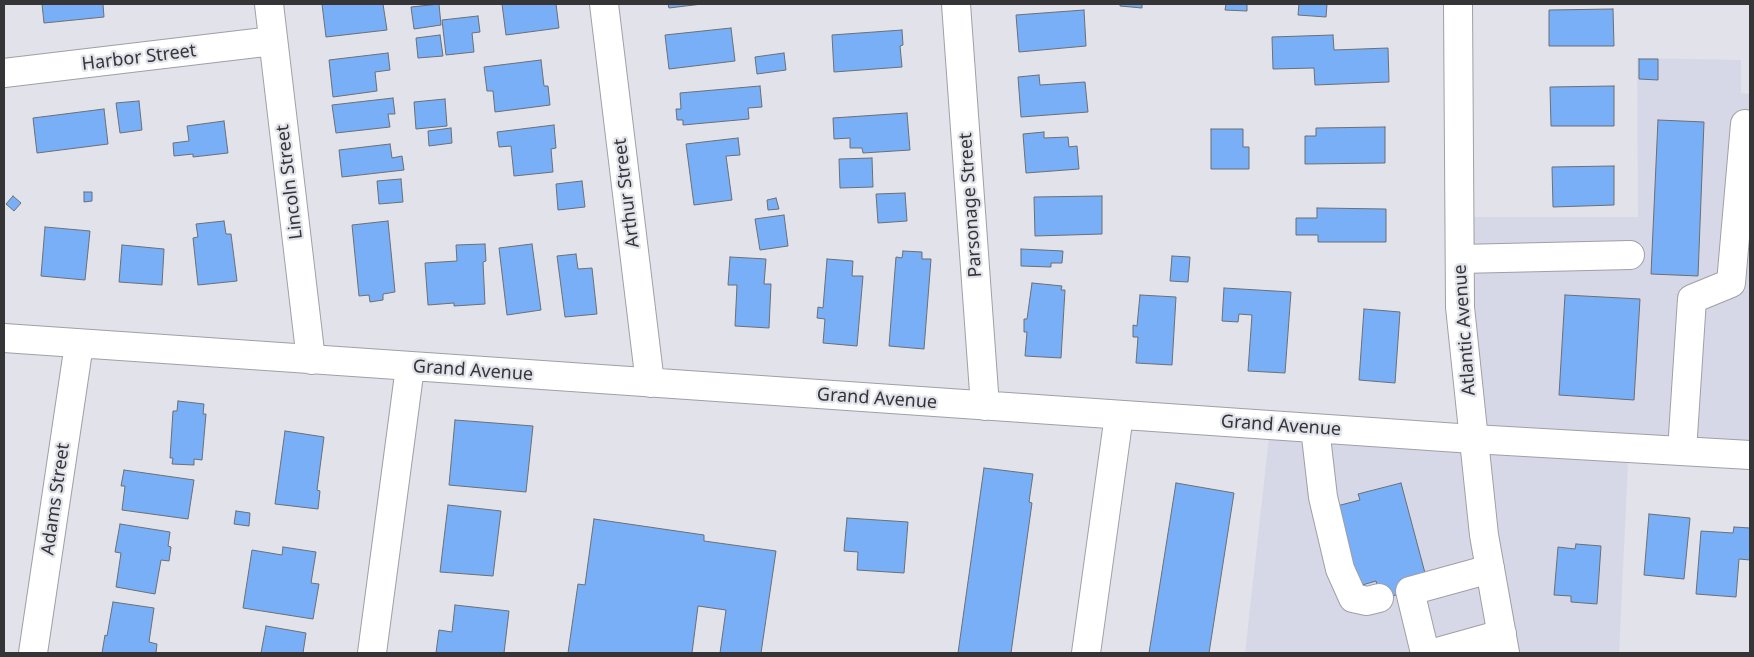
<!DOCTYPE html>
<style>
body{margin:0}
#map{position:relative;width:1754px;height:657px;overflow:hidden;background:#e1e2ea;font-family:"Noto Sans",sans-serif}
canvas{display:block}
.frame{position:absolute;inset:0;border:5px solid #353538;pointer-events:none}
</style>
<div id="map">
<canvas width="1754" height="657"></canvas>
<div class="frame"></div>
</div>
<script>
const g = document.querySelector('canvas').getContext('2d');
g.lineJoin = 'round';
function fillPath(path, color) { g.fillStyle = color; g.fill(path, 'evenodd'); }
const toPath = rows => new Path2D(rows.map(r => 'M' + r).join(''));
function stroke(path, color, width, dash) { g.strokeStyle = color; g.lineWidth = width; g.lineCap = dash ? 'butt' : 'round'; g.setLineDash(dash || []); g.stroke(path); }
function write(font, color, halo, rows, align = 'center') {
  g.font = font + ' "Noto Sans",sans-serif'; g.lineWidth = 4.5; g.setLineDash([]); g.textBaseline = 'middle'; g.strokeStyle = halo; g.fillStyle = color; for (const [text, x, y, turn = 0] of rows) {
    g.save(); g.translate(x, y); g.rotate((+turn || 0) * Math.PI / 180); g.textAlign = isNaN(turn) ? turn : align; if (halo) g.strokeText(text, 0, 0); g.fillText(text, 0, 0); g.restore();
  }
}
fillPath(toPath([
 [1637,58,1741,60,1741,93,1750,94,1750,451,1629,442,1619,653,1245,653,1271,419,1480,433,1465,217,1638,217]
]), '#d6d8e7');
const building = toPath([
 [42,4,103,4,104,17,44,23,42,4],
 [322,4,383,4,387,30,326,37,322,4],
 [439,4,441,25,414,29,411,7,439,4],
 [502,4,556,4,559,28,506,35,502,4],
 [668,4,702,4,669,8,668,4],
 [1120,4,1142,4,1142,8,1120,6,1120,4],
 [1226,4,1247,4,1247,11,1225,10,1226,4],
 [1299,4,1327,4,1326,17,1298,15,1299,4],
 [1613,9,1614,46,1549,46,1549,10,1613,9],
 [1084,10,1086,46,1019,52,1016,15,1084,10],
 [478,16,480,32,472,33,474,52,446,55,442,20,478,16],
 [731,28,735,61,669,69,665,35,731,28],
 [902,30,903,45,900,46,902,67,834,72,832,35,902,30],
 [440,35,443,56,418,58,416,38,440,35],
 [1333,35,1334,50,1388,48,1389,82,1315,85,1314,68,1273,69,1272,37,1333,35],
 [388,53,390,70,375,72,377,91,333,97,329,60,388,53],
 [784,53,786,70,757,74,755,57,784,53],
 [1639,59,1658,59,1658,80,1639,79,1639,59],
 [541,60,544,86,548,86,550,105,495,112,493,91,487,91,484,67,541,60],
 [1039,75,1040,85,1085,82,1088,112,1021,117,1018,77,1039,75],
 [760,86,762,107,748,108,749,119,683,125,683,120,677,120,676,109,681,109,680,93,760,86],
 [1614,86,1614,126,1551,126,1550,87,1614,86],
 [393,98,395,114,388,114,390,127,336,133,332,105,393,98],
 [445,99,447,126,416,129,414,102,445,99],
 [139,101,142,130,120,133,116,103,139,101],
 [104,109,108,144,37,153,33,118,104,109],
 [907,113,910,150,863,153,862,148,850,148,850,138,834,139,833,118,907,113],
 [1658,120,1704,122,1698,276,1651,274,1658,120],
 [224,121,228,153,193,157,193,154,174,156,173,143,189,141,187,126,224,121],
 [554,125,556,148,551,149,553,172,514,176,511,146,499,147,497,132,554,125],
 [1385,127,1385,163,1305,164,1305,136,1316,136,1316,128,1385,127],
 [451,128,452,143,429,146,428,131,451,128],
 [1211,129,1243,129,1243,147,1249,147,1249,169,1211,169,1211,129],
 [1044,132,1044,138,1068,137,1069,147,1077,146,1079,169,1026,173,1023,134,1044,132],
 [738,138,740,155,726,156,732,200,694,205,686,144,738,138],
 [390,144,392,158,402,156,404,170,342,177,339,150,390,144],
 [872,158,873,187,840,188,839,159,872,158],
 [1614,166,1614,205,1553,207,1552,167,1614,166],
 [401,179,403,202,379,204,377,181,401,179],
 [582,181,585,207,558,210,556,184,582,181],
 [84,192,92,192,92,201,84,202,84,192],
 [905,193,907,221,878,223,876,194,905,193],
 [13,196,21,203,14,211,6,204,13,196],
 [1102,196,1102,234,1035,236,1034,197,1102,196],
 [776,198,779,209,768,210,767,200,776,198],
 [1317,208,1386,209,1386,242,1318,242,1318,235,1296,235,1296,218,1317,218,1317,208],
 [784,215,788,246,760,250,755,219,784,215],
 [224,221,226,234,231,234,237,281,198,285,193,238,198,237,196,224,224,221],
 [388,221,395,292,383,294,383,300,370,302,369,295,359,296,352,225,388,221],
 [45,227,90,231,85,280,41,276,45,227],
 [485,244,486,261,483,262,485,304,454,306,454,303,428,305,425,263,457,261,456,245,485,244],
 [532,244,541,310,507,315,499,248,532,244],
 [122,245,164,249,162,285,119,282,122,245],
 [1021,249,1063,251,1062,263,1051,263,1051,267,1021,266,1021,249],
 [903,251,922,252,922,259,931,259,924,349,889,346,896,257,902,258,903,251],
 [576,254,578,269,592,268,597,314,565,317,557,256,576,254],
 [1172,256,1190,257,1188,282,1170,281,1172,256],
 [730,257,766,259,764,284,771,284,769,328,735,326,737,285,728,285,730,257],
 [827,259,853,261,852,276,863,276,857,346,823,343,825,319,817,318,818,307,823,308,827,259],
 [1032,283,1062,286,1061,290,1065,290,1061,358,1025,356,1027,332,1024,332,1024,319,1027,319,1032,283],
 [1224,288,1291,292,1285,373,1248,371,1252,315,1239,314,1238,322,1222,321,1224,288],
 [1140,295,1176,297,1172,365,1136,363,1138,337,1133,337,1133,325,1137,326,1140,295],
 [1565,295,1640,299,1634,400,1559,395,1565,295],
 [1364,309,1400,312,1395,383,1359,380,1364,309],
 [178,401,204,404,203,414,206,414,202,460,194,459,194,465,172,464,173,458,170,458,173,411,177,411,178,401],
 [455,420,533,426,526,492,449,485,455,420],
 [285,431,324,437,317,490,320,491,318,509,275,504,285,431],
 [984,468,1033,474,1029,502,1032,503,1011,653,958,653,984,468],
 [124,470,194,480,188,519,122,510,125,486,121,486,124,470],
 [1176,483,1234,493,1209,653,1149,653,1176,483],
 [1401,483,1425,573,1400,580,1404,593,1381,599,1376,581,1359,586,1337,506,1360,500,1358,494,1401,483],
 [448,505,501,511,493,576,440,572,448,505],
 [236,511,250,513,249,526,234,524,236,511],
 [1649,514,1690,518,1684,579,1644,575,1649,514],
 [847,518,908,522,904,573,857,570,858,552,844,551,847,518],
 [594,519,704,535,704,541,776,551,761,653,720,653,726,610,698,606,692,653,568,653,578,584,585,585,594,519],
 [120,524,170,532,168,546,171,547,169,561,161,560,155,594,116,587,121,553,115,552,120,524],
 [1734,527,1750,528,1750,560,1739,559,1736,597,1696,594,1701,531,1733,533,1734,527],
 [1576,544,1601,546,1597,604,1571,602,1571,596,1554,595,1558,547,1575,549,1576,544],
 [283,547,316,552,311,583,319,584,313,619,243,608,252,550,282,555,283,547],
 [113,602,154,608,149,642,157,644,156,653,102,653,105,635,107,636,113,602],
 [455,605,509,611,504,653,436,653,439,630,452,632,455,605],
 [266,626,306,633,303,653,261,653,266,626]
]);
fillPath(building, '#78aff6');
stroke(building, '#6b6f75', 1);
const minor = toPath([
 [269,4,311,360],
 [604,4,650,383],
 [956,4,985,406],
 [4,73,273,41],
 [1460,259,1630,255],
 [4,338,1473,439,1750,455],
 [1315,428,1323,497,1340,569,1353,598,1367,601,1379,598],
 [1682,451,1692,299,1731,283,1745,124],
 [33,653,79,344],
 [372,653,410,367],
 [1086,653,1119,415],
 [1425,653,1410,591,1490,569],
 [1434,653,1502,634]
]);
const major = toPath([
 [1458,4,1460,307,1484,535,1505,653]
]);
stroke(minor, '#9f9fa7', 30);
stroke(major, '#9f9fa7', 30);
stroke(minor, '#fff', 28);
stroke(major, '#fff', 28);
write('18px', '#353538', '#e1e2ea', [
 ["Harbor Street",139,58,-7],
 ["Lincoln Street",290,182,-97],
 ["Arthur Street",627,193,-97],
 ["Parsonage Street",971,205,-94],
 ["Atlantic Avenue",1465,330,-94],
 ["Grand Avenue",473,371,4],
 ["Grand Avenue",877,399,4],
 ["Grand Avenue",1281,426,4],
 ["Adams Street",56,499,-82]
]);
</script>
